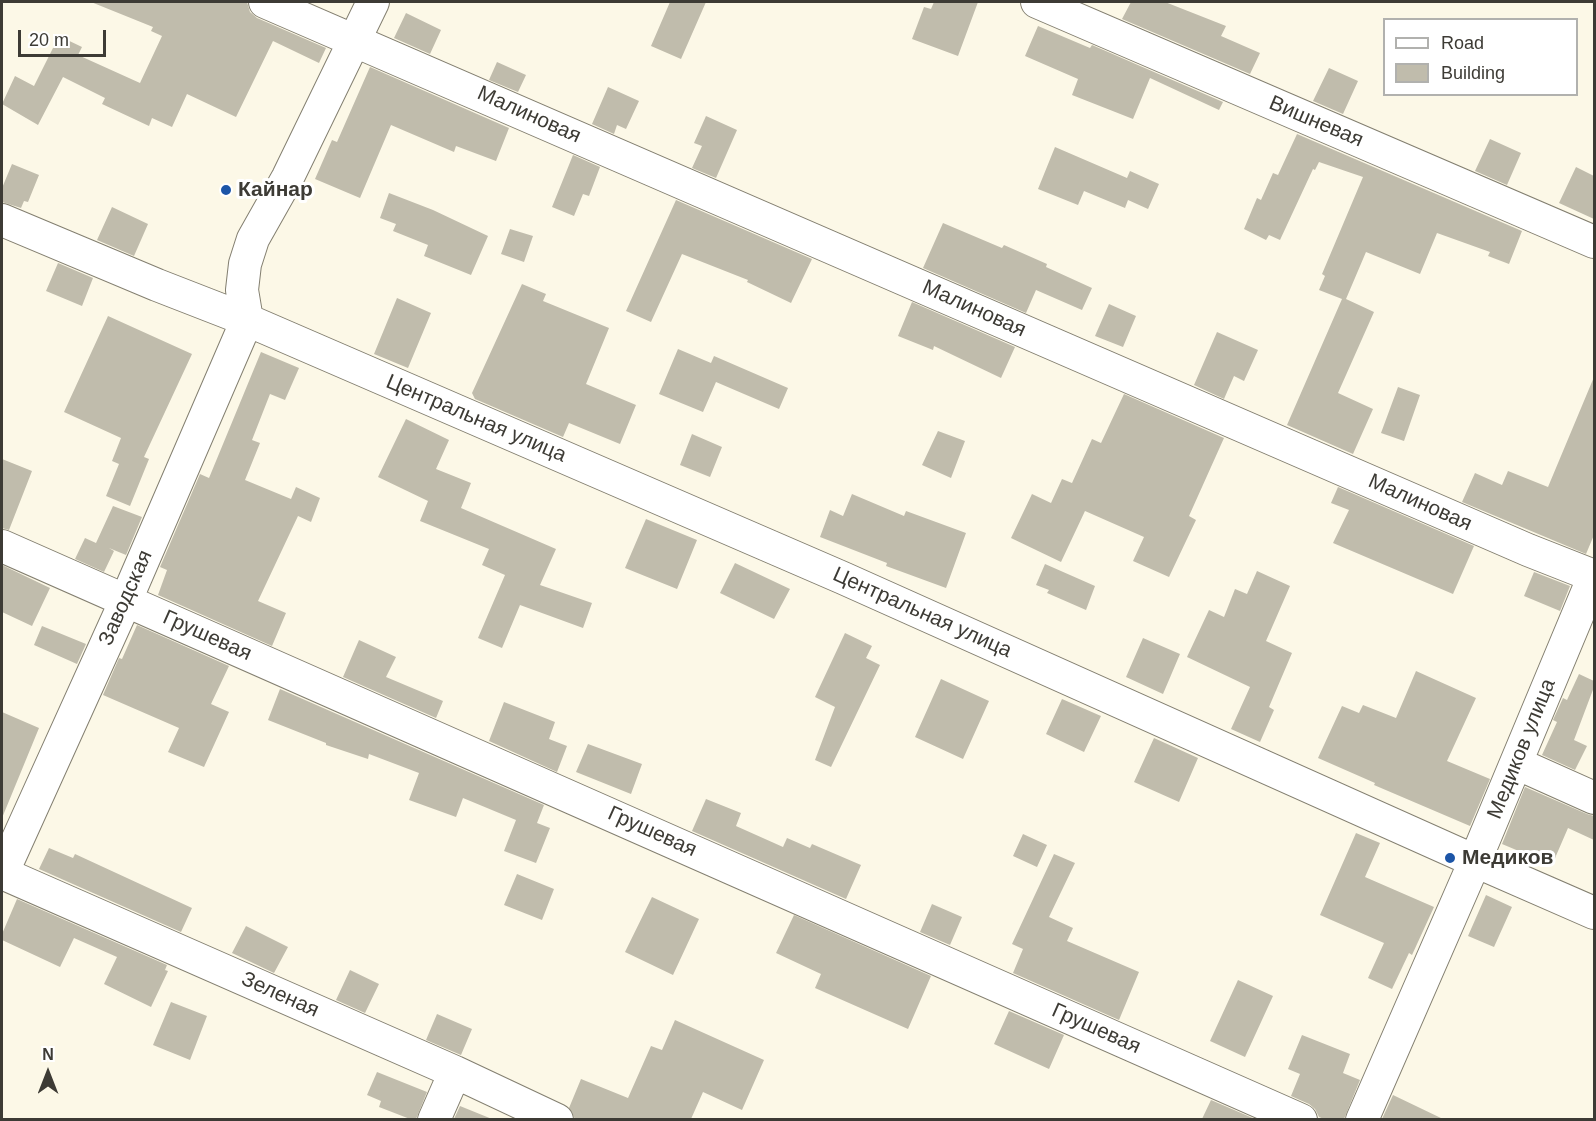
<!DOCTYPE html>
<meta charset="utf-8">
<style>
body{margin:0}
#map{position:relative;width:1596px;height:1121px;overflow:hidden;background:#fcf8e7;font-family:Arial,sans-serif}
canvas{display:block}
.frame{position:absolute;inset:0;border:3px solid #3d3b35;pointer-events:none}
.legend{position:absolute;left:1383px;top:18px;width:195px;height:78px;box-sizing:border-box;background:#fff;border:2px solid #b1b1ae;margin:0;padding:8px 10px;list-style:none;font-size:18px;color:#3d3b35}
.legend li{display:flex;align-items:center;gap:12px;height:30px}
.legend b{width:30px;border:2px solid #b1b1ae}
.north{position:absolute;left:18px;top:1043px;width:60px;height:60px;-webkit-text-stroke:4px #fff;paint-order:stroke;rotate:0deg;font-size:16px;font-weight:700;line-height:24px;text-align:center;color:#3d3b35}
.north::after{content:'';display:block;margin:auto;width:21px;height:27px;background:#3d3b35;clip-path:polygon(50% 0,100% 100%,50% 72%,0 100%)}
.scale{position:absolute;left:18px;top:30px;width:88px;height:27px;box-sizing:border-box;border:3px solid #3d3b35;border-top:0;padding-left:8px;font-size:18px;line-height:21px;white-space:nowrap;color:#3d3b35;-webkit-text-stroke:4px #fff;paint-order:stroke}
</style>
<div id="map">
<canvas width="1596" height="1121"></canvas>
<div class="frame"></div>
<ul class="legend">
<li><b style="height:8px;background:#fff"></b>Road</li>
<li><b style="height:16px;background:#c0bcac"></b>Building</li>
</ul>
<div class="north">N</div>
<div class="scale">20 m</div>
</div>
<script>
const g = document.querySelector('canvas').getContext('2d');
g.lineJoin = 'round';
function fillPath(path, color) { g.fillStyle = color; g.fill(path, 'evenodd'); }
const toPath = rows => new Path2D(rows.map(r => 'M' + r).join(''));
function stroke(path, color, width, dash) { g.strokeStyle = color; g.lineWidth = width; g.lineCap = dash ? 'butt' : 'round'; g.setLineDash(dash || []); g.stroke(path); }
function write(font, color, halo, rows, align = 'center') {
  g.font = font + ' Arial,sans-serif'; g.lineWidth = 6; g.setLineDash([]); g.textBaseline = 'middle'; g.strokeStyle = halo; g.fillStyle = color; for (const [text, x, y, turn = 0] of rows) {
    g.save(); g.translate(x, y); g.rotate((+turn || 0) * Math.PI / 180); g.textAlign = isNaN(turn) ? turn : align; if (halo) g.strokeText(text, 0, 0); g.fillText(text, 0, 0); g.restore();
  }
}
fillPath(toPath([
 [91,2,247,2,250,12,257,18,326,48,319,63,273,41,236,117,187,94,172,127,152,118,149,126,102,104,105,98,63,77,38,125,2,104,15,76,34,86,59,36,82,47,78,55,140,83,162,36,151,31,153,27],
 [670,2,706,2,681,59,651,46],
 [934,2,978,2,958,56,912,39,924,7,931,9],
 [1131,2,1165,2,1226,26,1221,36,1260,53,1250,74,1122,19],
 [406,13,441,30,430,54,394,38],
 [1038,26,1090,48,1092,45,1223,102,1219,110,1150,78,1133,119,1072,95,1078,79,1025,56],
 [497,62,526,75,518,92,489,80],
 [370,67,509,128,496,161,456,146,454,152,391,125,360,198,315,179,332,140,337,142],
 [1329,68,1358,81,1343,114,1313,101],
 [608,87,639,101,626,129,617,125,614,134,592,124],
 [706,116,737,130,716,178,692,168,702,146,694,143],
 [1297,134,1522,231,1509,264,1488,256,1490,252,1437,233,1420,274,1366,252,1346,299,1374,312,1338,393,1373,409,1353,454,1287,425,1342,299,1319,290,1325,276,1322,274,1363,177,1319,162,1315,170,1313,169,1280,240,1269,235,1266,240,1244,229,1257,198,1261,200,1273,173,1278,175],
 [1490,139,1521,153,1507,185,1475,171],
 [1055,147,1127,178,1130,171,1159,184,1148,209,1128,200,1125,208,1084,191,1078,205,1038,189],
 [573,155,600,167,589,196,583,194,574,216,552,207],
 [12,164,39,175,28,202,24,201,21,208,2,202,2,188],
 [1576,167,1594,176,1594,219,1559,203],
 [389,193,433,210,488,236,471,275,424,256,428,245,393,231,396,224,380,218],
 [676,200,812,259,791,303,747,282,748,280,682,254,651,322,626,311],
 [112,207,148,224,134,256,97,240],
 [943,223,1002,248,1004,245,1047,264,1046,267,1092,288,1082,310,1036,290,1026,313,923,268],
 [510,229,533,236,524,262,501,254],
 [58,263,93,278,82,306,46,291],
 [522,284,546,294,543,301,609,328,586,384,636,405,620,444,569,423,563,437,475,399,472,393],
 [397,298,431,313,408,368,374,354],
 [912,302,1015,347,1001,378,934,346,933,350,898,336],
 [1109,304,1136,316,1123,347,1095,336],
 [108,316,192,354,144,457,149,459,130,506,106,496,119,464,112,461,121,438,64,412],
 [1217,332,1258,350,1244,381,1234,376,1224,399,1194,385],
 [678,349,711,363,714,356,788,388,779,409,716,382,703,412,659,394],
 [261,352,299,368,285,400,270,394,252,440,260,443,245,480,291,499,296,487,320,498,311,522,298,516,258,601,286,613,272,646,158,595,167,570,160,567,200,474,209,478],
 [1594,377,1594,535,1586,554,1462,502,1475,473,1502,485,1508,471,1548,487],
 [1398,387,1420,395,1404,441,1381,433],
 [1124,394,1224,438,1189,516,1196,520,1169,577,1133,561,1144,537,1085,511,1061,562,1011,538,1032,494,1051,503,1062,479,1072,483,1092,439,1101,443],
 [406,419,449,440,436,469,471,483,461,508,556,549,540,585,592,603,583,628,520,605,502,648,478,638,505,575,482,565,489,549,420,521,428,501,378,477],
 [938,431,965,441,951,478,922,465],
 [692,434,722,447,710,477,680,465],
 [2,459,32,471,9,530,2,528],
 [1338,487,1474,546,1453,594,1333,543,1349,510,1331,503],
 [852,494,904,516,906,511,966,533,946,588,886,566,887,563,820,537,830,510,843,516],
 [113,506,142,517,126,555,109,548,114,551,104,572,75,559,85,538,96,543],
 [646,519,697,540,677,589,625,568],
 [735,563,790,589,774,619,720,593],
 [1045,564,1095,586,1086,610,1047,593,1049,590,1036,585],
 [2,565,50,588,32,626,2,612],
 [1257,571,1290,586,1266,641,1292,653,1269,707,1274,710,1260,742,1231,729,1250,687,1187,657,1209,610,1224,617,1235,589,1247,594],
 [1534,572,1570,586,1560,611,1524,596],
 [137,625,229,666,211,704,229,712,204,767,168,752,179,728,103,695,119,658,122,659],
 [42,626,86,644,77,664,34,645],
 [845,633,872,646,866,658,880,665,831,767,815,760,835,707,815,697],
 [1143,638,1180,654,1163,694,1126,677],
 [359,640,396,657,386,677,443,701,436,718,343,677],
 [1416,671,1476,698,1447,761,1490,779,1470,826,1374,785,1375,783,1318,758,1342,706,1359,713,1363,705,1396,718],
 [1579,674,1594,681,1594,687,1574,740,1587,746,1575,770,1542,755,1557,722,1553,720,1563,698,1567,700],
 [941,679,989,701,963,759,915,737],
 [280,689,544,805,537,823,550,828,536,863,504,851,516,820,463,798,456,817,409,800,419,773,369,754,368,759,326,745,326,743,268,720],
 [1062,699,1101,716,1084,752,1046,734],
 [504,702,555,722,549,739,567,746,557,772,489,741],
 [2,712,39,728,2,818],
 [1154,738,1198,758,1179,802,1134,782],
 [588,744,642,764,631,794,576,772],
 [1525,787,1587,814,1594,816,1594,840,1568,828,1552,865,1502,844],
 [706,799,741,813,736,826,783,847,787,838,810,848,812,844,861,865,846,899,692,831],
 [1356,833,1380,843,1365,877,1434,907,1412,955,1409,953,1392,989,1368,978,1384,943,1320,915],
 [1023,834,1047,845,1037,867,1013,856],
 [49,848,73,858,75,854,192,908,181,932,39,869],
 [1054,854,1075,863,1049,917,1073,928,1067,941,1139,972,1119,1020,1013,973,1023,949,1012,944],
 [517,874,554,889,542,920,504,905],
 [1486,895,1512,907,1494,947,1468,936],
 [652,897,699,919,673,975,625,952],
 [17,899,167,965,165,970,168,971,151,1007,104,984,117,957,74,938,60,967,2,940,2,934],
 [932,904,962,917,950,945,920,932],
 [794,915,931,976,908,1029,815,988,821,974,776,953],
 [246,926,288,947,274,973,232,953],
 [350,970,379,984,365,1013,336,1000],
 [1238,980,1273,996,1245,1057,1210,1041],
 [171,1002,207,1016,190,1060,153,1045],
 [1009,1011,1064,1035,1049,1069,994,1044],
 [437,1014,472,1029,461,1055,426,1040],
 [675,1020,764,1060,742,1110,703,1092,691,1119,575,1119,569,1108,581,1079,628,1098,651,1046,662,1050],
 [1302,1035,1350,1054,1343,1073,1360,1080,1344,1119,1324,1119,1319,1117,1315,1109,1309,1104,1291,1096,1300,1074,1288,1069],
 [377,1072,427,1092,416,1119,410,1119,379,1107,381,1101,367,1095],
 [1393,1095,1443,1119,1382,1119],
 [1211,1100,1255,1119,1202,1119],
 [460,1106,492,1119,454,1119]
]), '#c0bcac');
const minor = toPath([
 [265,2,1528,550,1594,576],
 [1037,2,1594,242],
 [2,220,157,285,247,320,843,578,1475,861,1594,913],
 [247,320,242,290,245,264,253,239,288,177,373,2],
 [2,546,1301,1120],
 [1516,763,1594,798],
 [2,873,455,1072,557,1120],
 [2,874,126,600,247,320],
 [434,1120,455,1072],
 [1362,1120,1475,861,1594,576]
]);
stroke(minor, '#837f70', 34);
stroke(minor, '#fff', 32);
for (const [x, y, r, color] of [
 [226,190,6,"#1c55a7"],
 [1450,858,6,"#1c55a7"]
]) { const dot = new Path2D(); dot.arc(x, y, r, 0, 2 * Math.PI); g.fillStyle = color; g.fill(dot); stroke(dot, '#fff', 2); }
write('21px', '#3d3b35', '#fff', [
 ["Малиновая",529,115,24],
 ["Вишневая",1316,122,23],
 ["Малиновая",974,309,24],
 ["Центральная улица",476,419,23],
 ["Малиновая",1420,503,24],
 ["Заводская",126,598,-66],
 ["Центральная улица",922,613,24],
 ["Грушевая",207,636,24],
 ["Медиков улица",1522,749,-68],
 ["Грушевая",652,832,24],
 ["Зеленая",280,995,24],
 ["Грушевая",1096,1029,24]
]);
write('bold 21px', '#3d3b35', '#fff', [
 ["Кайнар",238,190],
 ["Медиков",1462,858]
], 'left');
</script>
